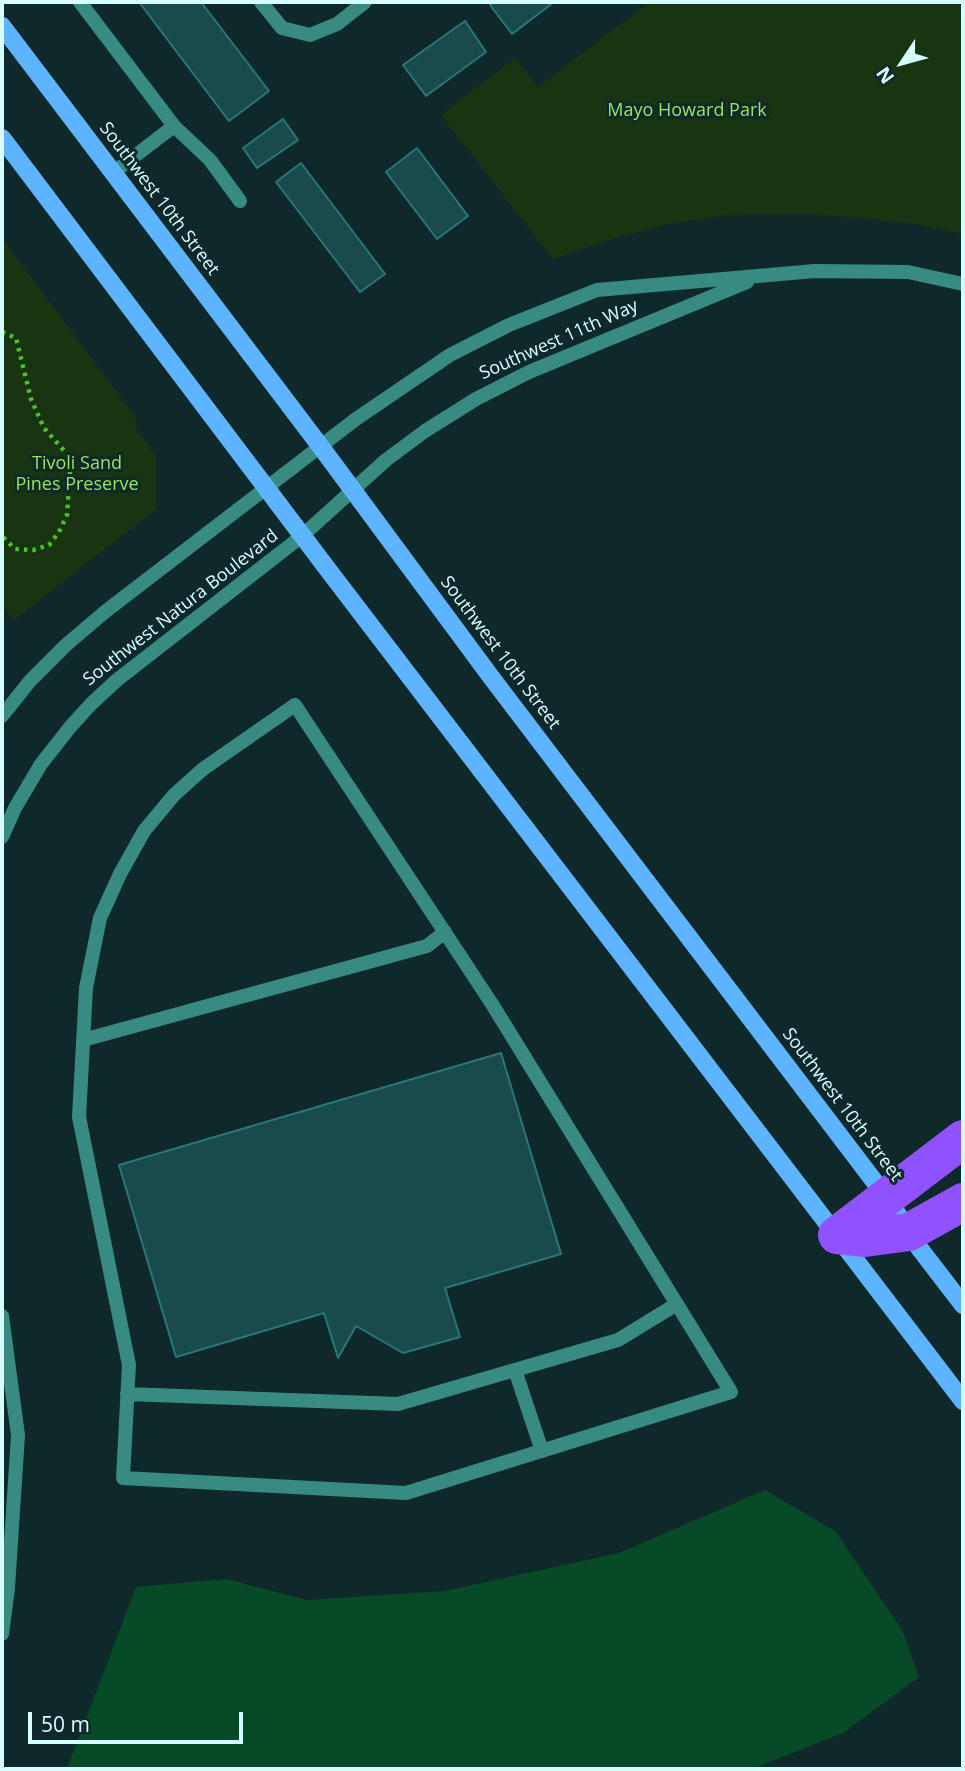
<!DOCTYPE html>
<style>
body{margin:0}
#map{position:relative;width:965px;height:1771px;overflow:hidden;background:#0f292a;font-family:"Open Sans",sans-serif}
canvas{display:block}
.frame{position:absolute;inset:0;border:4px solid #d7fffd;pointer-events:none}
.north{position:absolute;left:867px;top:28px;width:70px;height:70px;-webkit-text-stroke:5px #0f292a;paint-order:stroke;rotate:234deg;font-size:19px;font-weight:700;line-height:28px;text-align:center;color:#d7fffd}
.north::after{content:'';display:block;margin:auto;width:24px;height:32px;background:#d7fffd;clip-path:polygon(50% 0,100% 100%,50% 72%,0 100%)}
.scale{position:absolute;left:28px;top:1712px;width:215px;height:32px;box-sizing:border-box;border:4px solid #d7fffd;border-top:0;padding-left:9px;font-size:21px;line-height:24px;white-space:nowrap;color:#d7fffd;-webkit-text-stroke:5px #0f292a;paint-order:stroke}
</style>
<div id="map">
<canvas width="965" height="1771"></canvas>
<div class="frame"></div>
<div class="north">N</div>
<div class="scale">50 m</div>
</div>
<script>
const g = document.querySelector('canvas').getContext('2d');
g.lineJoin = 'round';
function fillPath(path, color) { g.fillStyle = color; g.fill(path, 'evenodd'); }
const toPath = rows => new Path2D(rows.map(r => 'M' + r).join(''));
function stroke(path, color, width, dash) { g.strokeStyle = color; g.lineWidth = width; g.lineCap = dash ? 'butt' : 'round'; g.setLineDash(dash || []); g.stroke(path); }
function write(font, color, halo, rows, align = 'center') {
  g.font = font + ' "Open Sans",sans-serif'; g.lineWidth = 6; g.setLineDash([]); g.textBaseline = 'middle'; g.strokeStyle = halo; g.fillStyle = color; for (const [text, x, y, turn = 0] of rows) {
    g.save(); g.translate(x, y); g.rotate((+turn || 0) * Math.PI / 180); g.textAlign = isNaN(turn) ? turn : align; if (halo) g.strokeText(text, 0, 0); g.fillText(text, 0, 0); g.restore();
  }
}
fillPath(toPath([
 [650,2,963,2,963,234,915,224,861,218,803,214,725,215,669,224,612,239,553,259,441,115,515,58,538,87],
 [2,238,136,418,135,427,156,456,156,509,14,620,2,605]
]), '#183411');
fillPath(toPath([
 [765,1490,836,1532,903,1632,919,1677,843,1733,752,1769,67,1769,136,1587,226,1579,307,1600,445,1591,619,1553]
]), '#074a27');
const building = toPath([
 [139,2,201,2,269,91,229,121,139,2],
 [494,2,554,2,512,34,490,5,494,2],
 [465,21,486,52,426,96,403,65,465,21],
 [283,119,298,140,257,168,243,148,283,119],
 [417,148,468,216,437,239,386,172,417,148],
 [301,163,385,274,360,292,276,182,301,163],
 [501,1053,561,1254,445,1288,460,1337,403,1353,356,1326,338,1358,324,1313,176,1357,119,1165,501,1053]
]);
fillPath(building, '#194a4c');
stroke(building, '#2a7779', 2);
stroke(toPath([
 [2,332,16,338,31,399,44,428,67,454,70,472,67,515,59,532,49,545,33,550,15,549,2,536]
]), '#4bc228', 4.5, [3.5, 5]);
stroke(toPath([
 [80,2,174,126,114,172],
 [174,126,210,160,240,201],
 [295,705,492,1004,731,1392,406,1493,123,1478,129,1365,79,1117,86,988,100,918,120,874,144,831,174,795,203,769,295,705],
 [83,1040,427,946,445,932],
 [515,1370,542,1451],
 [127,1394,398,1404,618,1340,677,1304]
]), '#378b81', 14);
stroke(toPath([
 [261,2,282,28,310,35,337,24,365,2]
]), '#378b81', 14);
stroke(toPath([
 [2,716,30,681,66,645,106,611,356,419,450,355,509,325,597,290,815,271,908,272,963,284],
 [2,837,15,808,41,764,71,726,91,704,117,680,302,536,386,460,425,431,476,399,529,372,747,282],
 [2,1316,18,1435,8,1588,2,1634]
]), '#378b81', 14);
stroke(toPath([
 [2,26,321,447,491,677,887,1198,920,1249,963,1305],
 [2,138,329,571,963,1401]
]), '#5eb5ff', 18);
stroke(toPath([
 [837,1235,963,1139],
 [837,1235,865,1238,909,1232,963,1202]
]), '#9052ff', 38);
write('18px', '#95e75b', '#0f292a', [
 ["Mayo Howard Park",687,111],
 ["Tivoli Sand",77,464],
 ["Pines Preserve",77,485]
]);
write('18px', '#d7fffd', '#0f292a', [
 ["Southwest 10th Street",159,199,53],
 ["Southwest 11th Way",559,340,-24],
 ["Southwest Natura Boulevard",181,608,-38],
 ["Southwest 10th Street",500,653,53],
 ["Southwest 10th Street",842,1105,53]
]);
</script>
